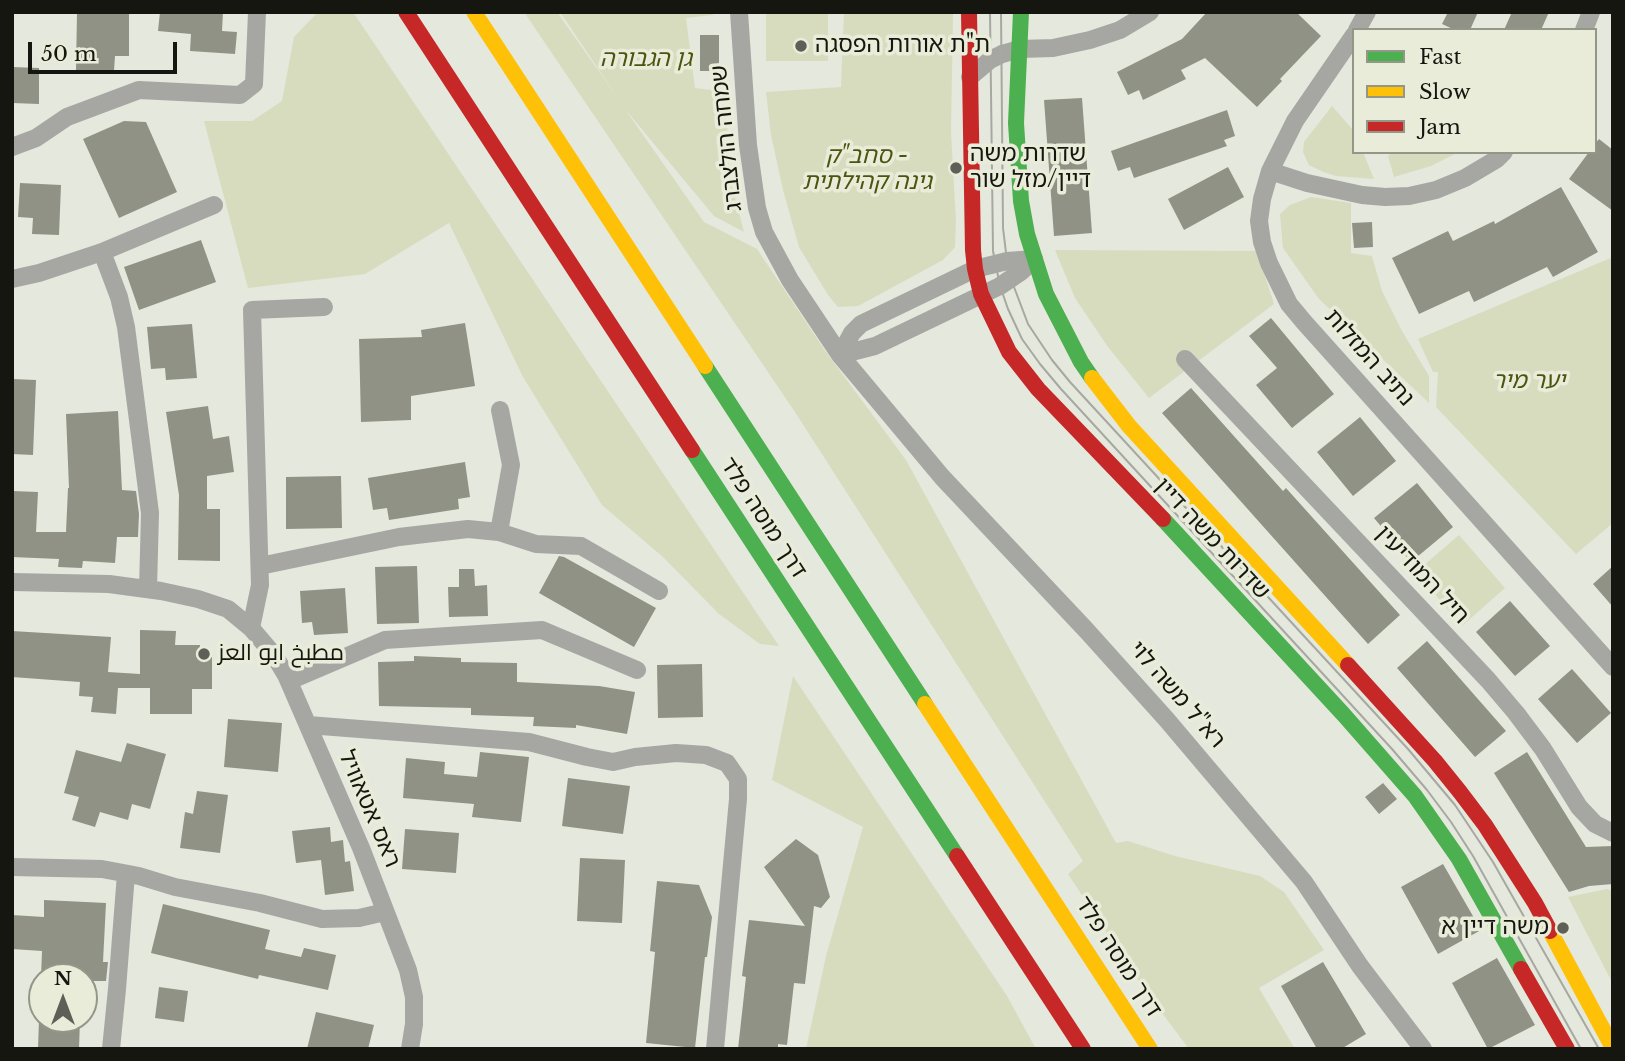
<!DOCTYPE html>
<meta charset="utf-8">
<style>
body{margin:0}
#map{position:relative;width:1625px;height:1061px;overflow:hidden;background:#e5e8dc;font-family:"Libre Baskerville",serif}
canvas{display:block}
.frame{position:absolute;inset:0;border:14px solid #15160f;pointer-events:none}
.legend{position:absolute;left:1352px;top:28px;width:245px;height:126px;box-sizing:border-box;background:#e8ecd8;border:2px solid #949688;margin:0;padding:9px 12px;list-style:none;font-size:21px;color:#15160f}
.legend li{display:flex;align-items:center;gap:14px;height:35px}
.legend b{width:35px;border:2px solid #949688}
.north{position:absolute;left:28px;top:963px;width:70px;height:70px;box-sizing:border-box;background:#e8ecd8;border:2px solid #949688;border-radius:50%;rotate:0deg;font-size:19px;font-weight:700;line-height:28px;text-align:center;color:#15160f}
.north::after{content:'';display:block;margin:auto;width:24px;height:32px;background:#5e6057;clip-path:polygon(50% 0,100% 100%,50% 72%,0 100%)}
.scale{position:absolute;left:28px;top:42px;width:149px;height:32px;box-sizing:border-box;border:4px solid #15160f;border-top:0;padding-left:9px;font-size:21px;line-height:24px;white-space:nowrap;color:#15160f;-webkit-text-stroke:5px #e8ecd8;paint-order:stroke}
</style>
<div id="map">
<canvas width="1625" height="1061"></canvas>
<div class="frame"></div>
<ul class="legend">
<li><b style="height:9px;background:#4caf50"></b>Fast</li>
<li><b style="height:9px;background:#ffc107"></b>Slow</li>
<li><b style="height:9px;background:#c62828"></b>Jam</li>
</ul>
<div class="north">N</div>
<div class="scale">50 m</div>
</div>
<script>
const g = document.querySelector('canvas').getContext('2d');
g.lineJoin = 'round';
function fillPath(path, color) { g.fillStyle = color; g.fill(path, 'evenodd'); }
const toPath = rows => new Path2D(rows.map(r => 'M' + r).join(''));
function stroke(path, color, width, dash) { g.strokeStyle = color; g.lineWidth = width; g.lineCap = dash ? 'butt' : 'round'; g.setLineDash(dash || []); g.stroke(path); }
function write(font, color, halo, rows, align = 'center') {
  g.font = font + ' "Libre Baskerville",Cairo,"Noto Sans Hebrew",serif'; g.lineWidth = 7; g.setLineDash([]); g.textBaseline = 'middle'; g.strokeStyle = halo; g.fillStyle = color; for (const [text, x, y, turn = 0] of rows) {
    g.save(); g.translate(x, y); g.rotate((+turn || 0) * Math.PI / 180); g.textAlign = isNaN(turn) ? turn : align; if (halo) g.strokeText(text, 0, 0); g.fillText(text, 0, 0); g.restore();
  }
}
fillPath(toPath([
 [318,12,353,12,779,646,760,644,719,614,663,557,602,505,523,377,449,223,365,274,248,288,204,121,252,121,282,101,294,37],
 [524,12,557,12,617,97,560,12,713,12,713,15,686,18,695,88,726,92,729,175,744,232,714,216,625,109,704,222,757,249,826,352,906,460,1116,843,1128,841,1175,856,1260,876,1284,892,1324,950,1259,988,1295,1049,1189,1049,1141,985,1068,874,1083,861,795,412],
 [766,12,828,12,828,61,766,61],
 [844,12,953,12,951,132,956,222,955,247,943,260,858,306,838,307,828,295,799,247,783,190,771,135,766,92,841,87],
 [1332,106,1353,130,1354,152,1363,152,1374,179,1336,176,1323,172,1309,165,1303,152,1304,142],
 [1393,152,1459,152,1431,166,1394,177,1388,156],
 [1311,197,1351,203,1351,253,1372,256,1382,291,1402,331,1429,376,1429,403,1319,299,1283,248,1280,214,1290,205],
 [1055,250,1257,251,1274,304,1149,398,1108,347,1075,298],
 [1613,257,1613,523,1576,554,1436,407,1438,372,1433,372,1418,339],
 [1459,535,1505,588,1462,626,1416,572],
 [793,676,1007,996,1036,1049,806,1049,826,956,863,827,772,780],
 [1607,889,1613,891,1613,984,1568,897]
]), '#d7dcbf');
fillPath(toPath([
 [77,12,129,12,129,56,115,56,114,71,76,70],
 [160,12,223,12,222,31,237,32,235,54,190,51,191,34,158,31],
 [1207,12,1296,12,1321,36,1280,79,1282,81,1257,107,1205,58,1181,70,1186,79,1143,100,1139,90,1128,95,1117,72,1182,39],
 [1448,12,1478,12,1470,30,1455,30,1442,24],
 [1512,12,1549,12,1541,30,1504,30],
 [700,35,719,35,719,71,700,71],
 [12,67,39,68,39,104,12,103],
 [1082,98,1092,233,1054,236,1044,100],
 [1227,110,1235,136,1224,140,1227,146,1134,178,1130,167,1118,171,1111,151],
 [124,121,146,122,177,192,119,218,83,139],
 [1599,139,1613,150,1613,211,1569,179,1589,152,1595,152,1595,144],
 [1228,167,1244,197,1184,230,1168,199],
 [20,183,61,185,59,235,32,234,33,218,18,217],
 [1561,187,1598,252,1553,277,1547,267,1474,302,1469,291,1419,314,1392,258,1448,231,1453,241,1494,221,1495,224],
 [1372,222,1373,247,1354,248,1352,223],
 [201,240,216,282,139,310,124,267],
 [1271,318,1334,394,1292,428,1256,385,1277,368,1249,336],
 [465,323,475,386,411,396,411,420,361,422,359,339,422,337,421,330],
 [192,324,197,378,166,380,165,368,151,369,147,327],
 [12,379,36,380,33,455,12,454],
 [1191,388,1283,491,1286,488,1400,615,1368,644,1162,413],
 [208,406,213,439,229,436,234,472,207,476,207,509,220,509,220,561,178,560,179,495,166,412],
 [118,411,122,490,136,491,139,514,138,537,117,537,115,563,83,561,82,568,58,567,59,559,12,557,12,491,38,492,36,532,66,532,68,488,69,488,66,414],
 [1360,417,1396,461,1353,496,1317,452],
 [465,462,470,497,458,499,459,509,389,520,387,508,373,510,368,478],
 [341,476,342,528,286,529,286,477],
 [1417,483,1453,527,1411,562,1374,518],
 [559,556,564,557,656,608,634,647,539,593],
 [417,566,419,623,377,624,375,567],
 [1613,566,1613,607,1593,584],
 [459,569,474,569,475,586,487,585,488,616,449,617,448,587,459,587],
 [345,588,348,633,314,635,312,622,302,623,300,591],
 [1510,601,1550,646,1515,676,1476,632],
 [140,630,176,631,175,645,200,645,199,657,212,657,212,689,192,689,192,714,150,714,150,688,118,688,116,714,91,712,93,697,79,696,80,682,12,677,12,631,111,637,108,672,140,674],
 [1427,641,1506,731,1475,757,1397,668],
 [414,656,461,658,461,662,517,663,517,682,599,686,635,692,627,734,576,725,576,728,533,726,534,717,471,715,471,708,379,706,378,662,414,661],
 [702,664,703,717,658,718,657,665],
 [1572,669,1611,713,1577,743,1538,699],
 [228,719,282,723,278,772,224,767],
 [127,743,166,754,150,809,132,804,128,820,100,812,95,827,72,820,79,797,64,793,76,750,121,762],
 [480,752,529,757,521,822,472,817,474,804,403,798,406,758,445,762,444,774,477,777],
 [1527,752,1586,847,1613,846,1613,884,1589,886,1569,892,1494,773],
 [568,778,630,786,623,834,562,826],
 [1383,783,1397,799,1379,814,1365,797],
 [197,791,228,795,220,853,180,848,185,812,193,814],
 [330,827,331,842,343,840,345,862,350,861,354,891,325,895,321,860,296,863,292,831],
 [405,829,459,833,456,873,402,869],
 [796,839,818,855,830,897,821,908,814,906,805,984,794,983,787,1045,778,1044,778,1049,738,1049,746,977,742,976,749,920,805,926,764,867],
 [580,858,625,860,622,923,577,921],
 [1443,864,1481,930,1438,954,1401,887],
 [657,881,699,885,712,917,707,957,705,957,695,1048,646,1043,655,952,650,951],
 [44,900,106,903,103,962,108,962,106,981,84,981,84,977,41,977,42,951,12,949,12,915,44,917],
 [163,904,270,930,265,949,301,957,304,948,336,955,328,990,259,975,258,979,151,953],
 [1497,958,1535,1025,1488,1049,1452,983],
 [1323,962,1366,1034,1341,1049,1317,1049,1281,986],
 [159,987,188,991,184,1022,155,1018],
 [316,1012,374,1025,368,1049,307,1049],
 [39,1019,80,1019,79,1049,38,1049]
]), '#909286');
stroke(toPath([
 [739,12,748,145,757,208,764,232,790,280,840,355,942,477,1087,631,1167,720,1304,882,1360,966,1423,1049],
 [1357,30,1367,12],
 [1584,30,1591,12],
 [1354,35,1295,121,1270,171,1262,199,1259,221,1262,242,1269,263,1289,304,1304,322,1613,667],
 [970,77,990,60,1002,54,1020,49,1053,48,1090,40,1120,30,1150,12],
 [12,147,36,138,67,117,139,90,240,95,254,84,257,12],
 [1270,171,1307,183,1362,195,1385,197,1409,196,1436,190,1465,178,1497,159,1504,152],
 [102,252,119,297,126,327,150,513,148,589],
 [12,279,39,273,102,252,214,205],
 [840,355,852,333,861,324,975,269,1007,261,1034,259],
 [840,355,875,346,1000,286,1022,271,1034,259],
 [1185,359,1488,680,1516,713,1543,749,1579,807,1595,824,1613,833],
 [499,532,511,465,500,410],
 [260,566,399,537,468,529,499,532,536,544,581,546,659,591],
 [12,582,109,584,161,591,198,599,228,609,251,628,274,655,286,675,361,848,408,970,414,997,414,1024,410,1049],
 [251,628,260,585,252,310,324,307],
 [289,681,385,640,542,630,637,670],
 [308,725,529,742,587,757,613,762,635,757,676,753,706,755,727,763,738,779,738,799,715,1049],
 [12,867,102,869,139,876,175,887,260,903,322,919,359,918,385,912],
 [111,1049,117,989,126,874]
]), '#a6a7a3', 18);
stroke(toPath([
 [1021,12,1016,123,1021,201,1027,234,1046,294,1081,362,1092,378],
 [705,366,925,704],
 [692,450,957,856],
 [1163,519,1344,715,1415,796,1459,859,1521,969]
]), '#4caf50', 16);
stroke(toPath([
 [474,12,705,366],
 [1092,378,1129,426,1348,665],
 [925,704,1150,1049],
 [1550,931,1613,1048]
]), '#ffc107', 16);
stroke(toPath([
 [406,12,692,450],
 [969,12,973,250,975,269,981,294,1009,352,1038,389,1163,519],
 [1348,665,1435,761,1460,792,1485,825,1535,903,1550,931],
 [957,856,1083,1049],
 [1521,969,1567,1049]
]), '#c62828', 16);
stroke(toPath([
 [990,12,993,251,1000,286,1008,309,1022,339,1040,364,1061,389,1392,749,1427,790,1451,822,1473,856,1581,1049],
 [1001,12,1003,228,1007,261,1011,279,1028,324,1052,360,1070,382,1408,749,1455,805,1493,862,1599,1049]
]), '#a7a8a1', 2);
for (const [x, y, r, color] of [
 [801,46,7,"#5e6057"],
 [956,168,7,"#5e6057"],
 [204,654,7,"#5e6057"],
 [1563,928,7,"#5e6057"]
]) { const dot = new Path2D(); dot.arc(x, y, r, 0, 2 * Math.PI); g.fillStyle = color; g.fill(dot); stroke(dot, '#e8ecd8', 2.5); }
write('23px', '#15160f', '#e8ecd8', [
 ["ת\"ת אורות הפסגה",815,46],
 ["שדרות משה",970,155],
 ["דיין/מזל שור",970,181],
 ["مطبخ ابو العز",218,654],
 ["משה דיין א",1549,928,"right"]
], 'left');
write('italic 23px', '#4d540e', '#e8ecd8', [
 ["גן הגבורה",646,60],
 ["סחב\"ק -",867,157],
 ["גינה קהילתית",867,183],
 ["יער מיר",1529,382]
]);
write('23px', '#15160f', '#e8ecd8', [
 ["שמחה הולצברג",727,138,-96],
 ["נתיב המזלות",1369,358,48],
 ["דרך מוסה פלד",763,518,57],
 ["שדרות משה דיין",1212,539,47],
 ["חיל המודיעין",1422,575,47],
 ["רא\"ל משה לוי",1177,695,49],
 ["ראס אטאוויל",369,809,67],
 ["דרך מוסה פלד",1118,957,57]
]);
</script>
